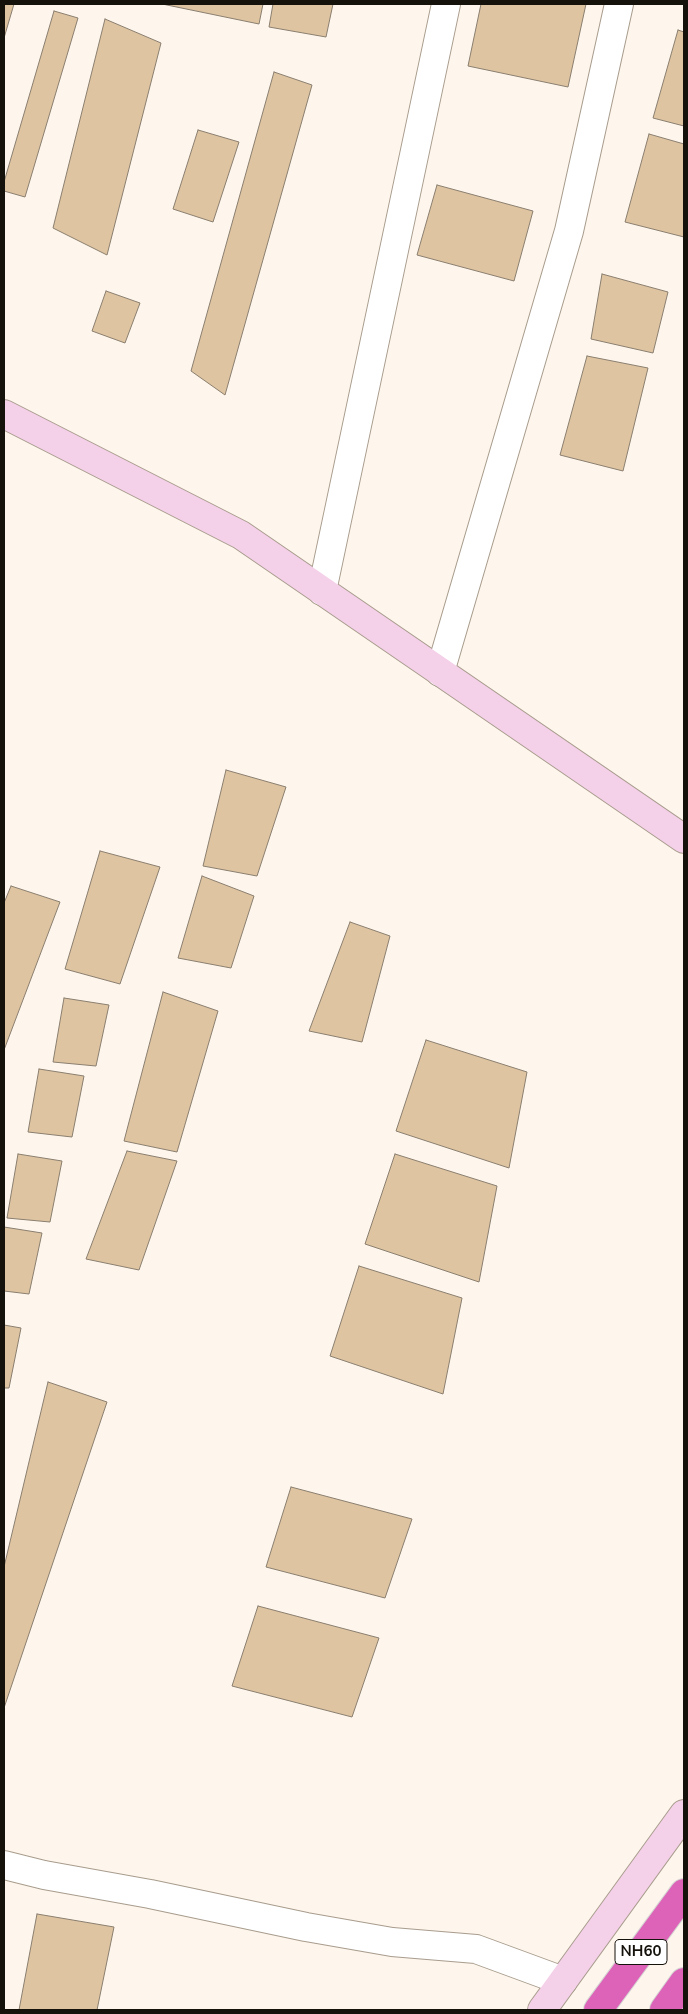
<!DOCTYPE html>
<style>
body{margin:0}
#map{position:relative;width:688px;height:2014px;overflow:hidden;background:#fef6ec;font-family:"Nunito Sans",sans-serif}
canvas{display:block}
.frame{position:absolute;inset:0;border:5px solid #15110b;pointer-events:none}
</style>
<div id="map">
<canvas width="688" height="2014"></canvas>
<div class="frame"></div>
</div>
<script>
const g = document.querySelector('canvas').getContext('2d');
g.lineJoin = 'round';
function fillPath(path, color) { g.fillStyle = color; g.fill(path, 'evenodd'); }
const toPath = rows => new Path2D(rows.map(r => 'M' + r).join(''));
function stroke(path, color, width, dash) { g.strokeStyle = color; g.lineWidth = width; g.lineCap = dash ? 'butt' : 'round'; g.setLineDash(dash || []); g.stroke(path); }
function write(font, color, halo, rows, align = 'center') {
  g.font = font + ' "Nunito Sans",sans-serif'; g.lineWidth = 5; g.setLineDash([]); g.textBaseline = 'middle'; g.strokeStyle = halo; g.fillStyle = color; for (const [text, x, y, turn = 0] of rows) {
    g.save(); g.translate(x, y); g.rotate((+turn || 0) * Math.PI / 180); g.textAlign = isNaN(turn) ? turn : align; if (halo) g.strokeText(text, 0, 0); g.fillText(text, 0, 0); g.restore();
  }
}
const building = toPath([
 [4,4,14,4,4,38,4,4],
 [162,4,263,4,259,24,162,4],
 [273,4,333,4,326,37,269,27,273,4],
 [481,4,586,4,568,87,468,66,481,4],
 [54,11,78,18,25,197,4,191,4,182,54,11],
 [105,19,161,43,107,255,53,228,105,19],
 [678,30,684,32,684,126,653,118,678,30],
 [274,72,312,85,225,395,191,371,274,72],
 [198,130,239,142,213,222,173,209,198,130],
 [649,134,684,144,684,237,625,222,649,134],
 [437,185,533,211,514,281,417,255,437,185],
 [602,274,668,292,653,353,591,339,602,274],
 [106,291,140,303,125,343,92,331,106,291],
 [587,356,648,368,623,471,560,455,587,356],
 [226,770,286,787,257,876,203,866,226,770],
 [100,851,160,867,120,984,65,969,100,851],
 [202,876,254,896,231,968,178,958,202,876],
 [11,886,60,902,4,1050,4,903,11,886],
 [350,922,390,936,362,1042,309,1031,350,922],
 [163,992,218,1011,177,1152,124,1141,163,992],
 [64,998,109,1005,96,1066,53,1062,64,998],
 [426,1040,527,1072,509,1168,396,1131,426,1040],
 [39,1069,84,1076,72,1137,28,1132,39,1069],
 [127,1151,177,1161,139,1270,86,1259,127,1151],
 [18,1154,62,1161,50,1222,7,1218,18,1154],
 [395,1154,497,1186,479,1282,365,1244,395,1154],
 [4,1227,42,1233,29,1294,4,1291,4,1227],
 [359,1266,462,1298,443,1394,330,1356,359,1266],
 [4,1325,21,1328,9,1388,4,1388,4,1325],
 [48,1382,107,1402,4,1708,4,1567,48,1382],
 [291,1487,412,1519,385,1598,266,1567,291,1487],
 [258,1606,379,1638,352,1717,232,1686,258,1606],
 [37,1914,114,1927,97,2010,19,2010,37,1914]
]);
fillPath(building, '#dfc4a1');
stroke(building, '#8a7e6f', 1);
const street = toPath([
 [322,591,446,4],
 [440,672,569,231,619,4],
 [4,1865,44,1875,150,1894,306,1927,392,1942,476,1949,563,1981]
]);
const secondary = toPath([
 [4,414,241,535,684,839],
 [542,2010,684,1814]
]);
const highway = toPath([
 [598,2010,684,1893],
 [664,2010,684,1982]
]);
stroke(street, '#a89c8d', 30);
stroke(secondary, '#a89c8d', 30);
stroke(highway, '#d5d4d3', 30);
stroke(street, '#fff', 28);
stroke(secondary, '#f4d0e9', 28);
stroke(highway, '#dc63b7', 28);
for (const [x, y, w] of [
 [641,1952,52]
]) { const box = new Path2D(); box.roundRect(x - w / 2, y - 12.5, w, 25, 4); g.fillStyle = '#fff'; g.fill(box); stroke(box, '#15110b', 1); }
write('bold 15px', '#15110b', null, [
 ["NH60",641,1952]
]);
</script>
